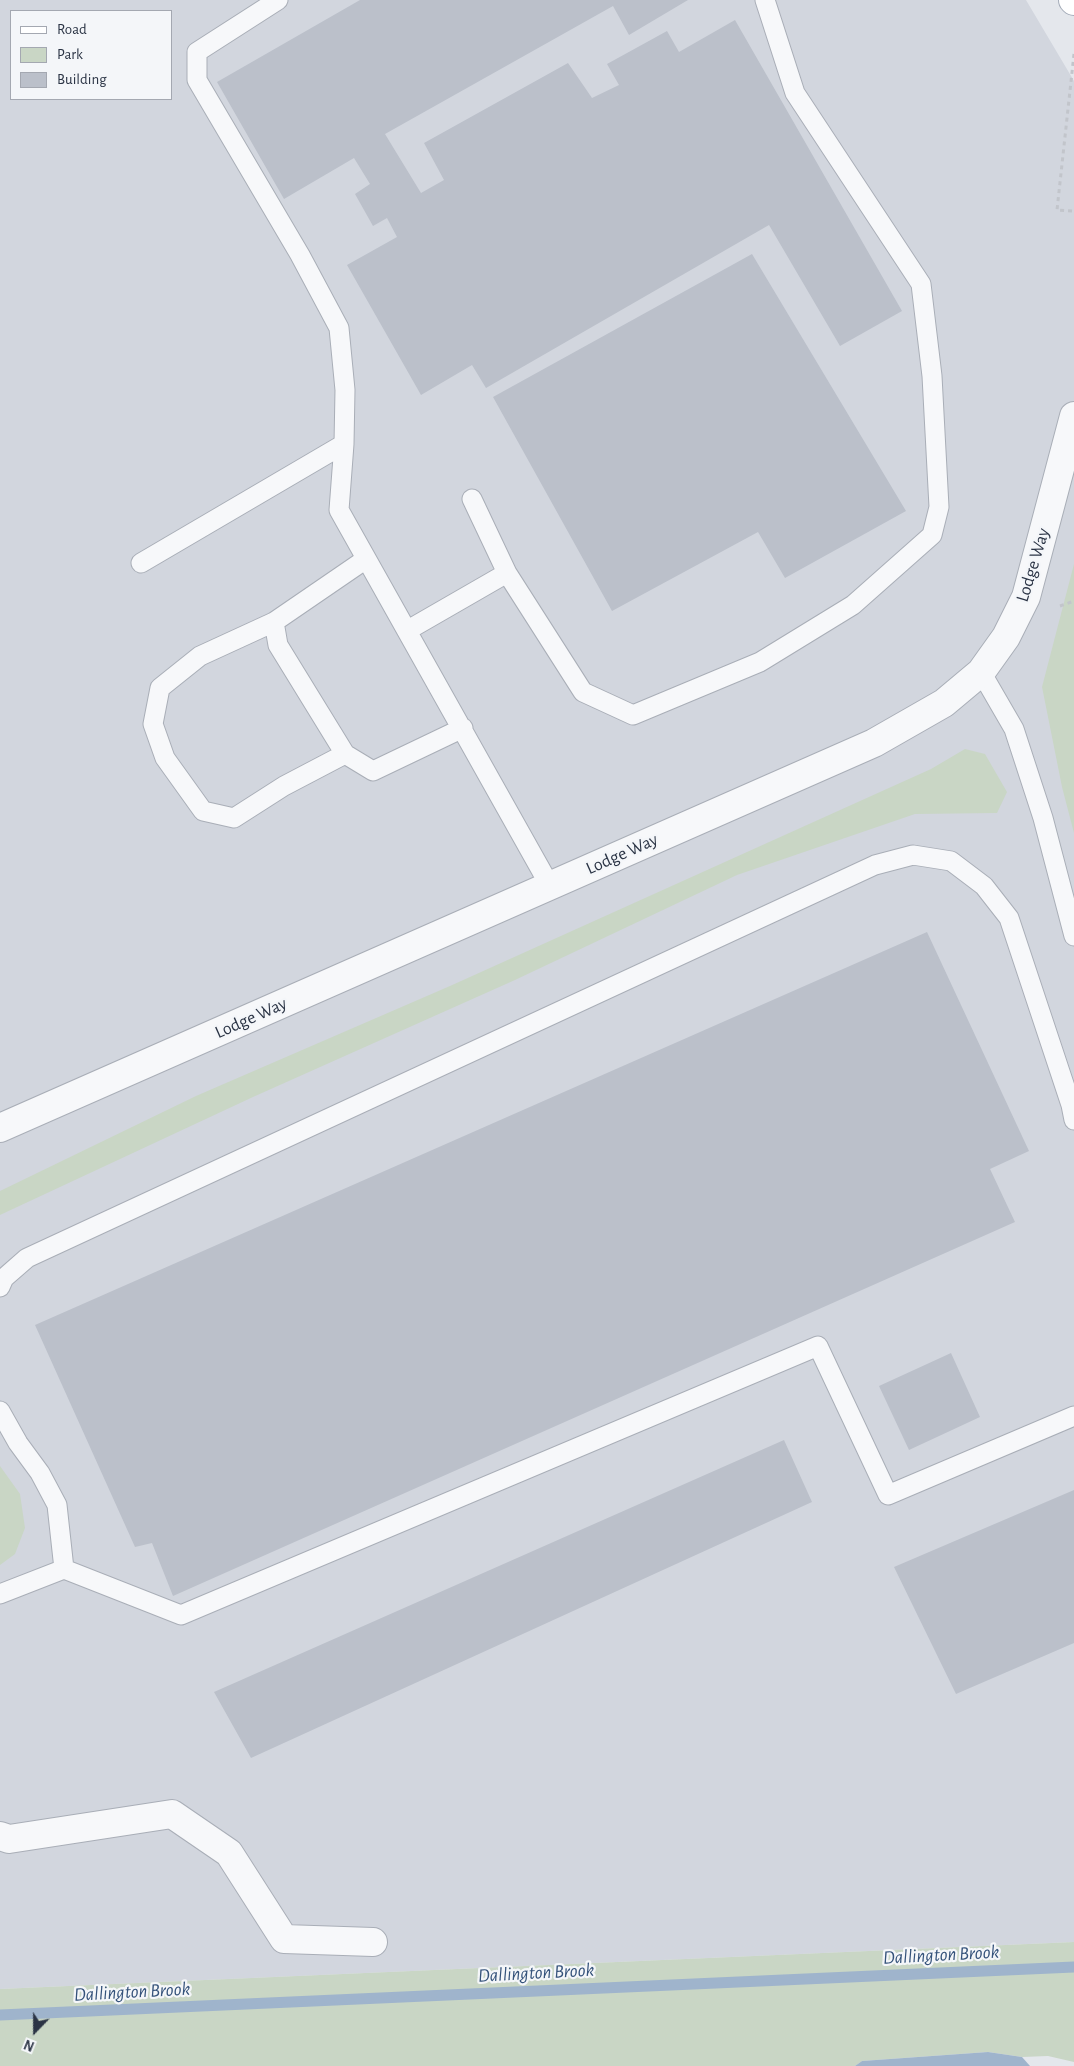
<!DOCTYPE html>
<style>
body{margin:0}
#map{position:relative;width:1074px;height:2066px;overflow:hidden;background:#e4e7ec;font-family:"Alegreya Sans",sans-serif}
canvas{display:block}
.legend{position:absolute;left:10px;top:10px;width:162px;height:90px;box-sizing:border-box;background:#f4f6f9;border:1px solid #a4a8b1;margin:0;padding:6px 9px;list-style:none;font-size:15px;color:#2b3445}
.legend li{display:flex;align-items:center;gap:10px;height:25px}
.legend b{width:25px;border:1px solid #a4a8b1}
.north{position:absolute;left:10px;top:2006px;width:50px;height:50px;-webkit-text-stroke:4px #f4f6f9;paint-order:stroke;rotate:202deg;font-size:14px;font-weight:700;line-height:20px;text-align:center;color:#2b3445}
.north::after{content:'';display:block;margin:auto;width:18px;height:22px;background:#2b3445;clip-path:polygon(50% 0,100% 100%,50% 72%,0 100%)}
</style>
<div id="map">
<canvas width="1074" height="2066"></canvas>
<ul class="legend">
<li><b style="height:6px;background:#fff"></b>Road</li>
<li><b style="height:14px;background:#c9d6c5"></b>Park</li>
<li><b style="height:14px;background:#bbc0ca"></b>Building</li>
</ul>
<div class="north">N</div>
</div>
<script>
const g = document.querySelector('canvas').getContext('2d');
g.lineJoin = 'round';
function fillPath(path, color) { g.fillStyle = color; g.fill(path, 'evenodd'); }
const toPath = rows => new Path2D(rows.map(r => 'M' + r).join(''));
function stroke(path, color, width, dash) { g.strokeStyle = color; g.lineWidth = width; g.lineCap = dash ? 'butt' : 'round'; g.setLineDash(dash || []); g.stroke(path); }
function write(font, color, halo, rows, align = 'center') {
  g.font = font + ' "Alegreya Sans",sans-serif'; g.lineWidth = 4.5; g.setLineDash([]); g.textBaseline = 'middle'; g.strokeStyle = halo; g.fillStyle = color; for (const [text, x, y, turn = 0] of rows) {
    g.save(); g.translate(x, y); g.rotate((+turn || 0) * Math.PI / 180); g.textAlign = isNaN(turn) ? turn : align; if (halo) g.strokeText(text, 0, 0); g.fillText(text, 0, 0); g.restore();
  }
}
fillPath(toPath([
 [0,0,1026,0,1074,81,1074,1942,0,1989],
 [11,11,171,11,171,99,11,99]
]), '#d2d6de');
fillPath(toPath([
 [1074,564,1074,833,1062,787,1042,687],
 [965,749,985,754,1007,792,997,813,915,814,737,875,515,980,253,1097,0,1215,0,1191,196,1096,450,986,931,769],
 [0,1466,20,1494,25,1528,15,1554,0,1565],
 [1074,1942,1074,2062,1048,2056,1022,2057,988,2052,862,2061,855,2066,0,2066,0,1989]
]), '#c9d6c5');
fillPath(toPath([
 [988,2052,1022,2057,1030,2066,855,2066,862,2061]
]), '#9fb4cc');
stroke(toPath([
 [0,2015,1074,1967]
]), '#9fb4cc', 11);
fillPath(toPath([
 [360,0,688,0,629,35,613,6,385,134,421,193,444,180,424,143,568,63,592,98,619,85,607,64,667,31,679,52,735,20,902,311,840,346,769,225,486,388,472,365,421,395,347,265,397,237,387,218,373,226,355,194,370,184,354,158,284,199,217,82],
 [752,254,906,511,785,578,758,532,612,611,493,397],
 [927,932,1029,1151,990,1169,1015,1222,173,1596,152,1543,135,1547,35,1325],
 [951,1353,980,1417,909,1450,879,1386],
 [784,1440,812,1502,251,1758,214,1692],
 [1074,1490,1074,1643,956,1694,894,1567]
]), '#bbc0ca');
const lane = toPath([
 [278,0,197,52,197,80,300,255,339,328,345,390,344,444,339,510,550,886],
 [472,499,507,573],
 [366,559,274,622,200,656,160,688,153,724,165,758,203,811,234,818,284,786,345,754,373,771,463,728],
 [141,563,344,444],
 [274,622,278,645,345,754],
 [408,630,507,573,583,692,633,715,760,662,853,605,932,535,939,507,932,376,921,284,795,93,765,0],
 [981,672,1014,729,1043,818,1074,936],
 [0,1287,4,1278,27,1258,875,865,913,855,951,861,984,886,1009,918,1071,1105,1074,1120],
 [0,1411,18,1443,40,1473,57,1505,64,1569],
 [0,1594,64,1569,181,1615,818,1346,888,1495,1074,1416]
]);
const street = toPath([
 [0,1128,874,743,944,703,981,672,1006,637,1026,597,1074,416],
 [0,1836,9,1839,172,1814,229,1853,284,1939,373,1942]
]);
const primary = toPath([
 [1073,0,1074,1]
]);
stroke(lane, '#a9aeb7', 21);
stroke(street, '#a9aeb7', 30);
stroke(primary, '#a3abb8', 30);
stroke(toPath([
 [1074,54,1057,210,1074,211],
 [1060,606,1074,601]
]), '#c2c5cb', 3, [4, 4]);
stroke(lane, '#f7f8fa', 19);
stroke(street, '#f7f8fa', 28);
stroke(primary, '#fff', 28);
write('18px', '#2b3445', '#f4f6f9', [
 ["Lodge Way",1033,565,-73],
 ["Lodge Way",622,854,-24],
 ["Lodge Way",251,1018,-24]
]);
write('italic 19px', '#34527a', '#f4f6f9', [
 ["Dallington Brook",941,1955,-3],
 ["Dallington Brook",536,1973,-3],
 ["Dallington Brook",132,1992,-3]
]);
</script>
